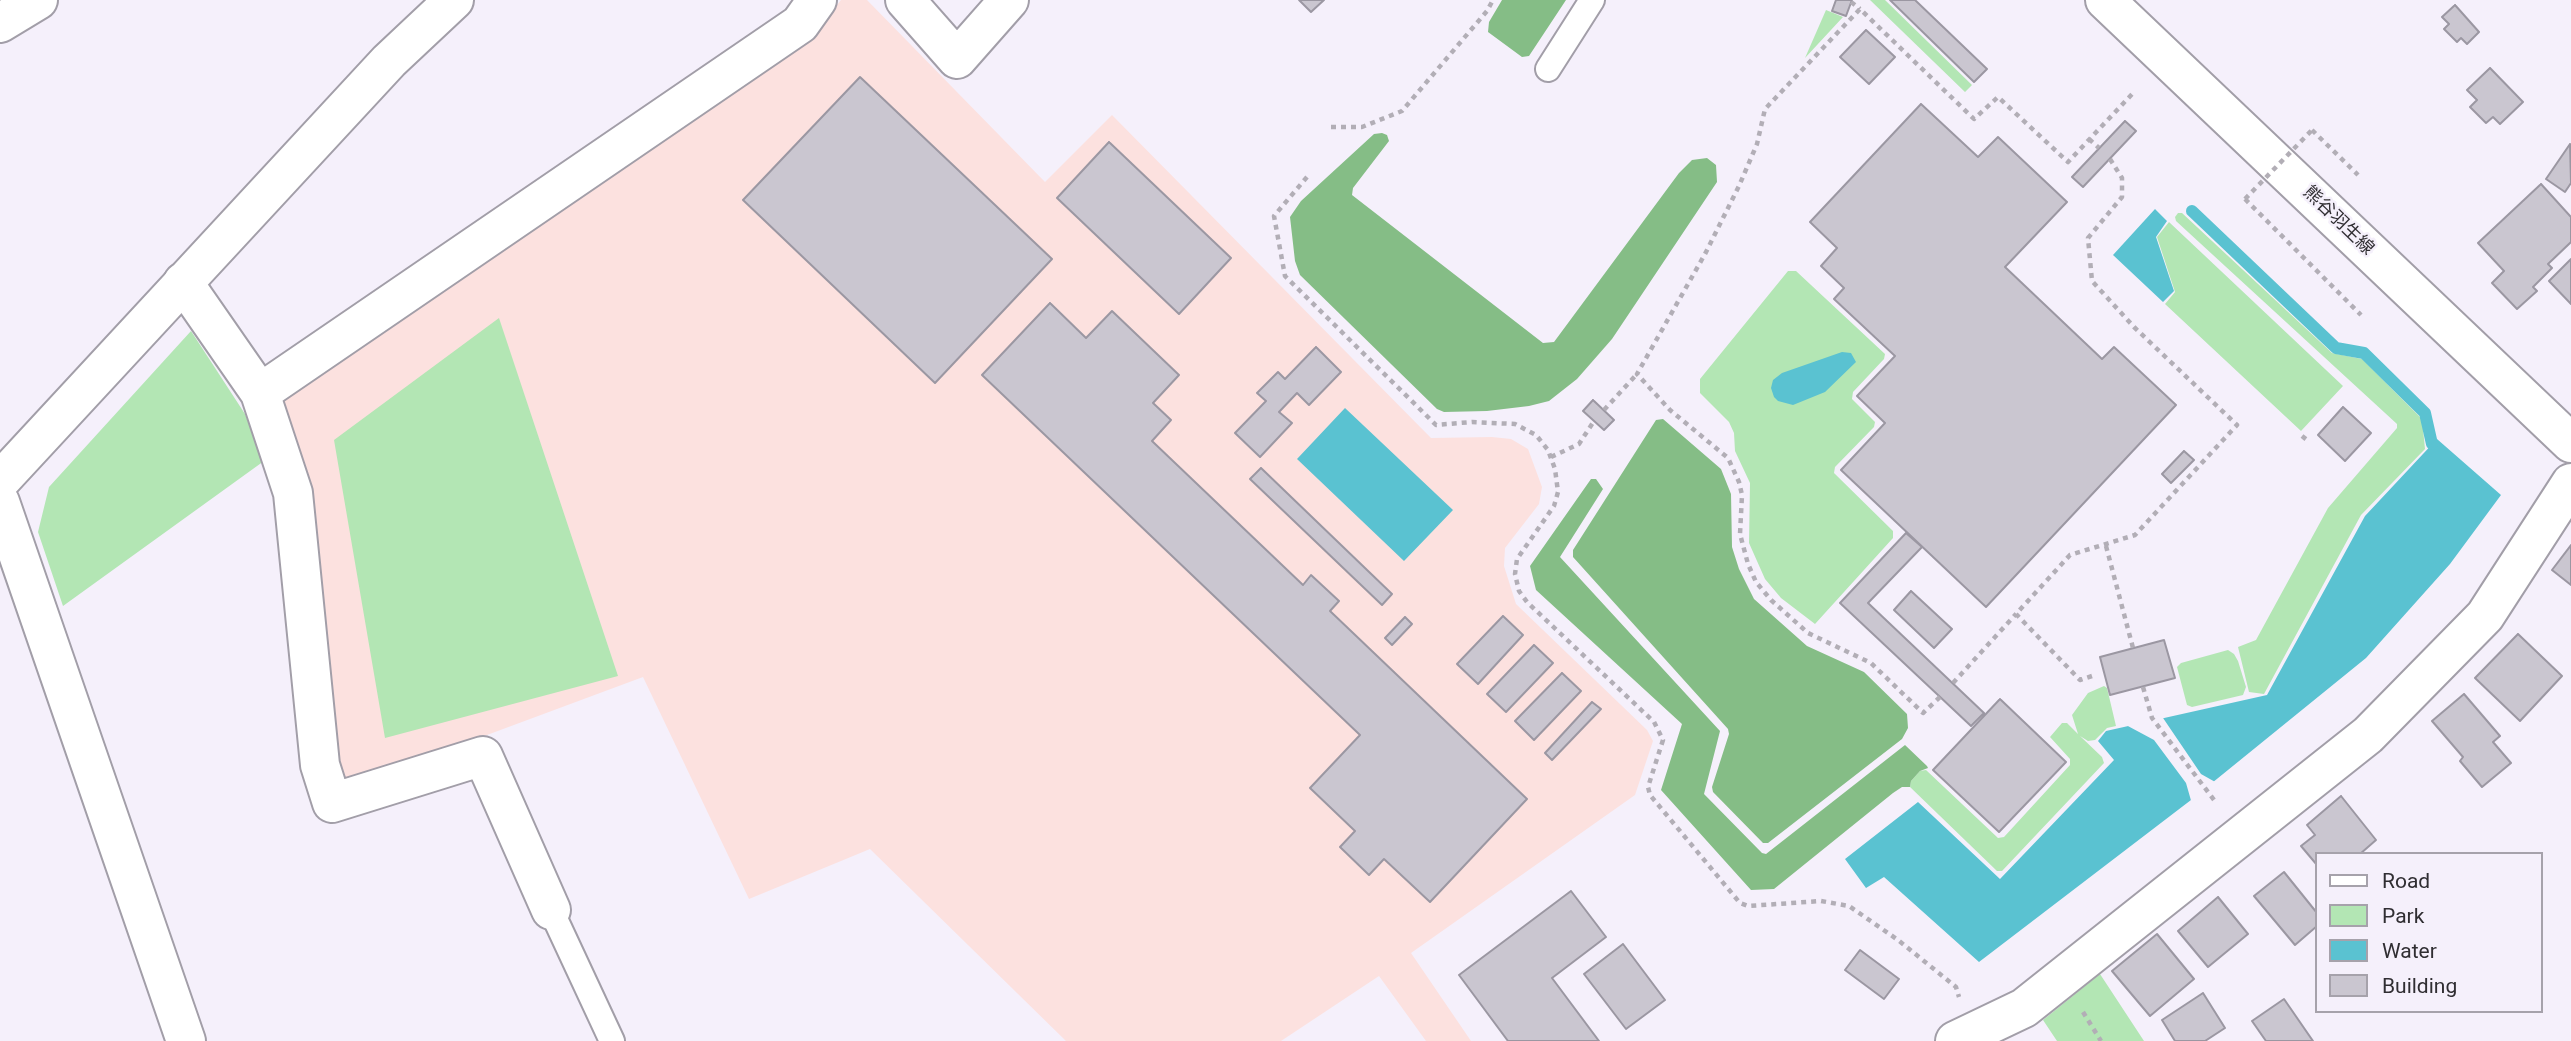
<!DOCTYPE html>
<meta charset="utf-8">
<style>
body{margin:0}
#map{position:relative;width:2571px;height:1041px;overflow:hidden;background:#f5f0fb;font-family:Roboto,sans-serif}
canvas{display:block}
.legend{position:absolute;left:2315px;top:852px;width:228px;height:161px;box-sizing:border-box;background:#f5f0fb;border:2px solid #a6a2ab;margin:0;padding:9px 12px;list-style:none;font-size:21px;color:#302e32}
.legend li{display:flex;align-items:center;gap:14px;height:35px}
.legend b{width:35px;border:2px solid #a6a2ab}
</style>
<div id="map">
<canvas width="2571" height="1041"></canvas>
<ul class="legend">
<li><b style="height:9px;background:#fff"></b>Road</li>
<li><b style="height:19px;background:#b3e6b4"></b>Park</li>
<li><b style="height:19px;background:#5ac2d1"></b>Water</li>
<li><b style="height:19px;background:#cac6d0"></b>Building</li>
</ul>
</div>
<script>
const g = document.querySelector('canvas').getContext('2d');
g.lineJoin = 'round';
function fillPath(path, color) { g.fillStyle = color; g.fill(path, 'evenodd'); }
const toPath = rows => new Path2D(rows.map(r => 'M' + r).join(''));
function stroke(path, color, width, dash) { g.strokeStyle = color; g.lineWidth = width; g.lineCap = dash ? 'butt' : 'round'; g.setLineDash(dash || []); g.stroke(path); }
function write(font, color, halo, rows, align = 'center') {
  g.font = font + ' Roboto,"Noto Sans JP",sans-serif'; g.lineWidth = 5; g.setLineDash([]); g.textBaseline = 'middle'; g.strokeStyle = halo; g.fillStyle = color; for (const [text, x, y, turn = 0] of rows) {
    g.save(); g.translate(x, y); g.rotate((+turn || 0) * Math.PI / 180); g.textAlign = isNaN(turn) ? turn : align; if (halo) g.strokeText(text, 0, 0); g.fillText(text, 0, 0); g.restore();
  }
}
fillPath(toPath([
 [841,0,867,0,1045,182,1112,115,1431,438,1492,437,1511,439,1528,449,1542,487,1539,504,1505,548,1504,566,1516,604,1647,730,1653,741,1635,795,1411,953,1471,1041,1426,1041,1379,976,1281,1041,1066,1041,870,849,749,899,643,677,487,735,341,780,276,404,811,38]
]), '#fce1df');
fillPath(toPath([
 [1870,0,1885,0,1972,85,1965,92],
 [1826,10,1843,17,1805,58],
 [2178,213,2182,213,2332,353,2362,359,2422,419,2425,449,2361,515,2264,694,2249,692,2238,647,2256,640,2328,508,2397,428,2397,424,2176,221,2175,217],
 [2169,222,2343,386,2301,431,2165,304,2175,292,2157,237],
 [1788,271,1796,271,1885,354,1884,359,1853,392,1852,399,1875,422,1874,427,1835,467,1834,473,1893,531,1893,538,1815,624,1781,598,1765,579,1749,543,1750,483,1735,451,1734,433,1729,422,1700,393,1700,379],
 [499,318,618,676,385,738,334,440],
 [191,331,245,414,264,461,63,606,38,532,49,487],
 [2228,650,2234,654,2238,661,2246,687,2243,695,2192,707,2187,705,2177,667,2181,663],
 [2104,686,2107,688,2116,726,2107,728,2095,740,2088,741,2080,736,2102,757,2104,763,2002,871,1997,871,1910,787,1911,781,1920,771,1926,770,1998,838,2004,837,2070,765,2070,759,2050,737,2062,723,2067,723,2078,734,2072,715,2088,693],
 [2100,974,2144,1041,2057,1041,2043,1020]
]), '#b3e6b4');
fillPath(toPath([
 [1502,0,1566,0,1529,56,1522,57,1488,32,1489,22],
 [1382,133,1387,135,1389,141,1353,188,1352,195,1543,343,1554,342,1679,173,1692,160,1707,158,1716,165,1717,182,1612,339,1577,379,1549,401,1529,406,1487,411,1444,412,1437,409,1300,275,1295,261,1290,217,1301,201,1374,134],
 [1663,419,1721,469,1731,494,1732,547,1739,569,1754,599,1807,646,1864,672,1907,714,1908,728,1902,739,1768,843,1763,843,1713,792,1712,787,1729,734,1728,729,1573,557,1573,550,1656,420],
 [1591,479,1596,479,1603,489,1560,557,1720,731,1704,794,1762,853,1766,854,1905,745,1927,766,1928,768,1920,771,1911,781,1910,787,1902,787,1893,793,1774,889,1751,890,1661,790,1682,724,1536,590,1530,566]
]), '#85bd86');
fillPath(toPath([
 [2155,209,2167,221,2156,237,2174,291,2163,302,2113,255],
 [1842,352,1851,353,1856,362,1825,392,1793,405,1778,401,1774,397,1771,388,1773,380,1782,373],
 [1345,408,1453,510,1404,561,1297,459],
 [2437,439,2501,495,2450,564,2366,658,2191,800,1979,962,1884,877,1866,888,1845,859,1918,802,2000,879,2114,760,2098,741,2106,731,2267,695,2365,516]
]), '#5ac2d1');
fillPath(toPath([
 [2161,715,2201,774,2217,783,2192,804,2186,783,2154,740,2126,725,2138,719]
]), '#f5f0fb');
stroke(toPath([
 [2192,211,2336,348,2364,353,2425,413,2432,444]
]), '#5ac2d1', 12);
const building = toPath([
 [1299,0,1324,0,1311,12,1299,0],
 [1836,0,1852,0,1846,16,1832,11,1836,0],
 [1890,0,1915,0,1987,69,1974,82,1890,0],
 [2455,5,2479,32,2467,44,2461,38,2457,42,2444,29,2449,24,2442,17,2455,5],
 [1866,30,1895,57,1869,84,1840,57,1866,30],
 [2490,68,2523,102,2500,124,2493,117,2486,123,2470,107,2477,100,2467,90,2490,68],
 [860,77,1052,259,935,383,743,200,860,77],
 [1921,104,1978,157,1998,137,2067,202,2005,267,2102,359,2114,347,2176,405,1986,607,1841,470,1885,423,1857,396,1895,356,1834,299,1844,288,1821,266,1837,248,1810,222,1921,104],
 [2125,121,2136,131,2083,187,2072,177,2125,121],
 [1109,142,1231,258,1179,314,1057,198,1109,142],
 [2570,144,2571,183,2565,192,2546,179,2570,144],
 [2541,184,2571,217,2571,242,2548,264,2552,268,2533,287,2537,291,2517,309,2492,283,2504,271,2478,243,2541,184],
 [2571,259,2571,304,2549,281,2571,259],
 [1050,303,1086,338,1112,311,1179,375,1153,403,1171,420,1152,441,1303,585,1311,575,1339,601,1330,611,1527,799,1430,902,1384,859,1369,875,1340,847,1355,831,1310,788,1360,735,982,375,1050,303],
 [1316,347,1341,372,1309,405,1297,393,1279,412,1292,423,1260,457,1235,433,1266,401,1257,393,1278,372,1285,379,1316,347],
 [1593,400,1614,420,1604,430,1583,411,1593,400],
 [2343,407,2371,433,2345,461,2318,435,2343,407],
 [2184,451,2194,460,2171,483,2162,474,2184,451],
 [1261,468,1392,594,1382,605,1250,479,1261,468],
 [1906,533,1922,547,1868,603,1984,713,1971,726,1840,603,1906,533],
 [2571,545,2571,585,2552,570,2571,545],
 [1911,591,1952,629,1934,648,1894,610,1911,591],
 [1503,616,1523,635,1478,684,1457,664,1503,616],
 [1405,617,1412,624,1392,645,1385,638,1405,617],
 [2518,634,2562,676,2520,721,2475,678,2518,634],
 [2164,640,2175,678,2110,695,2100,657,2164,640],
 [1534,645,1553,663,1506,712,1487,694,1534,645],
 [1562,673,1581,691,1534,740,1515,721,1562,673],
 [2464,694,2500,736,2493,742,2511,763,2482,787,2460,761,2463,757,2432,721,2464,694],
 [2000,699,2066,762,1999,832,1933,770,2000,699],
 [1592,702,1601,709,1552,760,1545,753,1592,702],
 [2341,796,2376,840,2360,854,2317,854,2317,865,2301,846,2315,835,2307,825,2341,796],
 [2284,872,2317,913,2317,926,2295,945,2254,896,2284,872],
 [1571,891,1606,937,1552,978,1599,1041,1508,1041,1459,975,1571,891],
 [2218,897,2248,934,2208,967,2178,931,2218,897],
 [2157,934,2194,979,2150,1016,2112,971,2157,934],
 [1623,944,1665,1000,1626,1029,1584,974,1623,944],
 [1860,950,1899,979,1884,999,1845,970,1860,950],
 [2203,993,2225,1028,2205,1041,2175,1041,2162,1020,2203,993],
 [2284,999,2313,1041,2266,1041,2252,1021,2284,999]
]);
fillPath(building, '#cac6d0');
stroke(building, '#9b97a2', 2);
const service = toPath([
 [1548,69,1592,0],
 [551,910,612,1041]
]);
const minor = toPath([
 [905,0,957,59,1009,0],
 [0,23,38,0],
 [183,282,260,393,293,493,320,765,332,803,483,756,551,910],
 [260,393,800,24,817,0],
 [1955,1041,2024,1008,2368,735,2485,616,2571,483]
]);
const tertiary = toPath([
 [0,481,389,61,454,0],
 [0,502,186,1041]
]);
const secondary = toPath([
 [2105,0,2571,443]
]);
stroke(service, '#a29ea8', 28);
stroke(minor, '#a29ea8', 42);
stroke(tertiary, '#a29ea8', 42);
stroke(secondary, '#a29ea8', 42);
stroke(toPath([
 [1851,2,1860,9],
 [1331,127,1362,127,1402,111,1487,11,1493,0],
 [2312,130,2358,175],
 [2089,139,2099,148],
 [1307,177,1274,216,1285,276,1436,425,1472,422,1515,424,1536,435,1548,450,1555,469,1558,492,1554,506,1517,559,1515,574,1519,591,1527,602,1654,722,1663,740,1648,787,1650,795,1740,903,1748,906,1821,901,1849,906,1898,940,1956,987,1959,997],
 [2245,199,2361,315],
 [1604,410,1637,374],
 [2302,436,2307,440],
 [1551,457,1579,444,1594,421],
 [2106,546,2133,648],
 [2092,676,2080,680,2016,614,2070,555,2135,535,2237,425,2134,327,2092,281,2088,238,2122,197,2122,178,2110,159],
 [1953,683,2016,614],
 [2143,687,2152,718,2214,800],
 [1940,697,1923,713,1871,663,1808,633,1771,600,1756,582,1748,564,1740,534,1742,495,1739,482,1728,458,1670,410,1637,374,1705,254,1739,186,1757,144,1765,109,1860,9,1974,119,1998,97,2068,162,2135,91],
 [2083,1012,2101,1041]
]), '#b2aeb6', 4.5, [5, 5]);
stroke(service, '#fff', 24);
stroke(minor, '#fff', 38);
stroke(tertiary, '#fff', 38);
stroke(secondary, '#fff', 38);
stroke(toPath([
 [2245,199,2312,130]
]), '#b2aeb6', 4.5, [5, 5]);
write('18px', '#302e32', '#f5f0fb', [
 ["熊谷羽生線",2338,221,44]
]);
</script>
